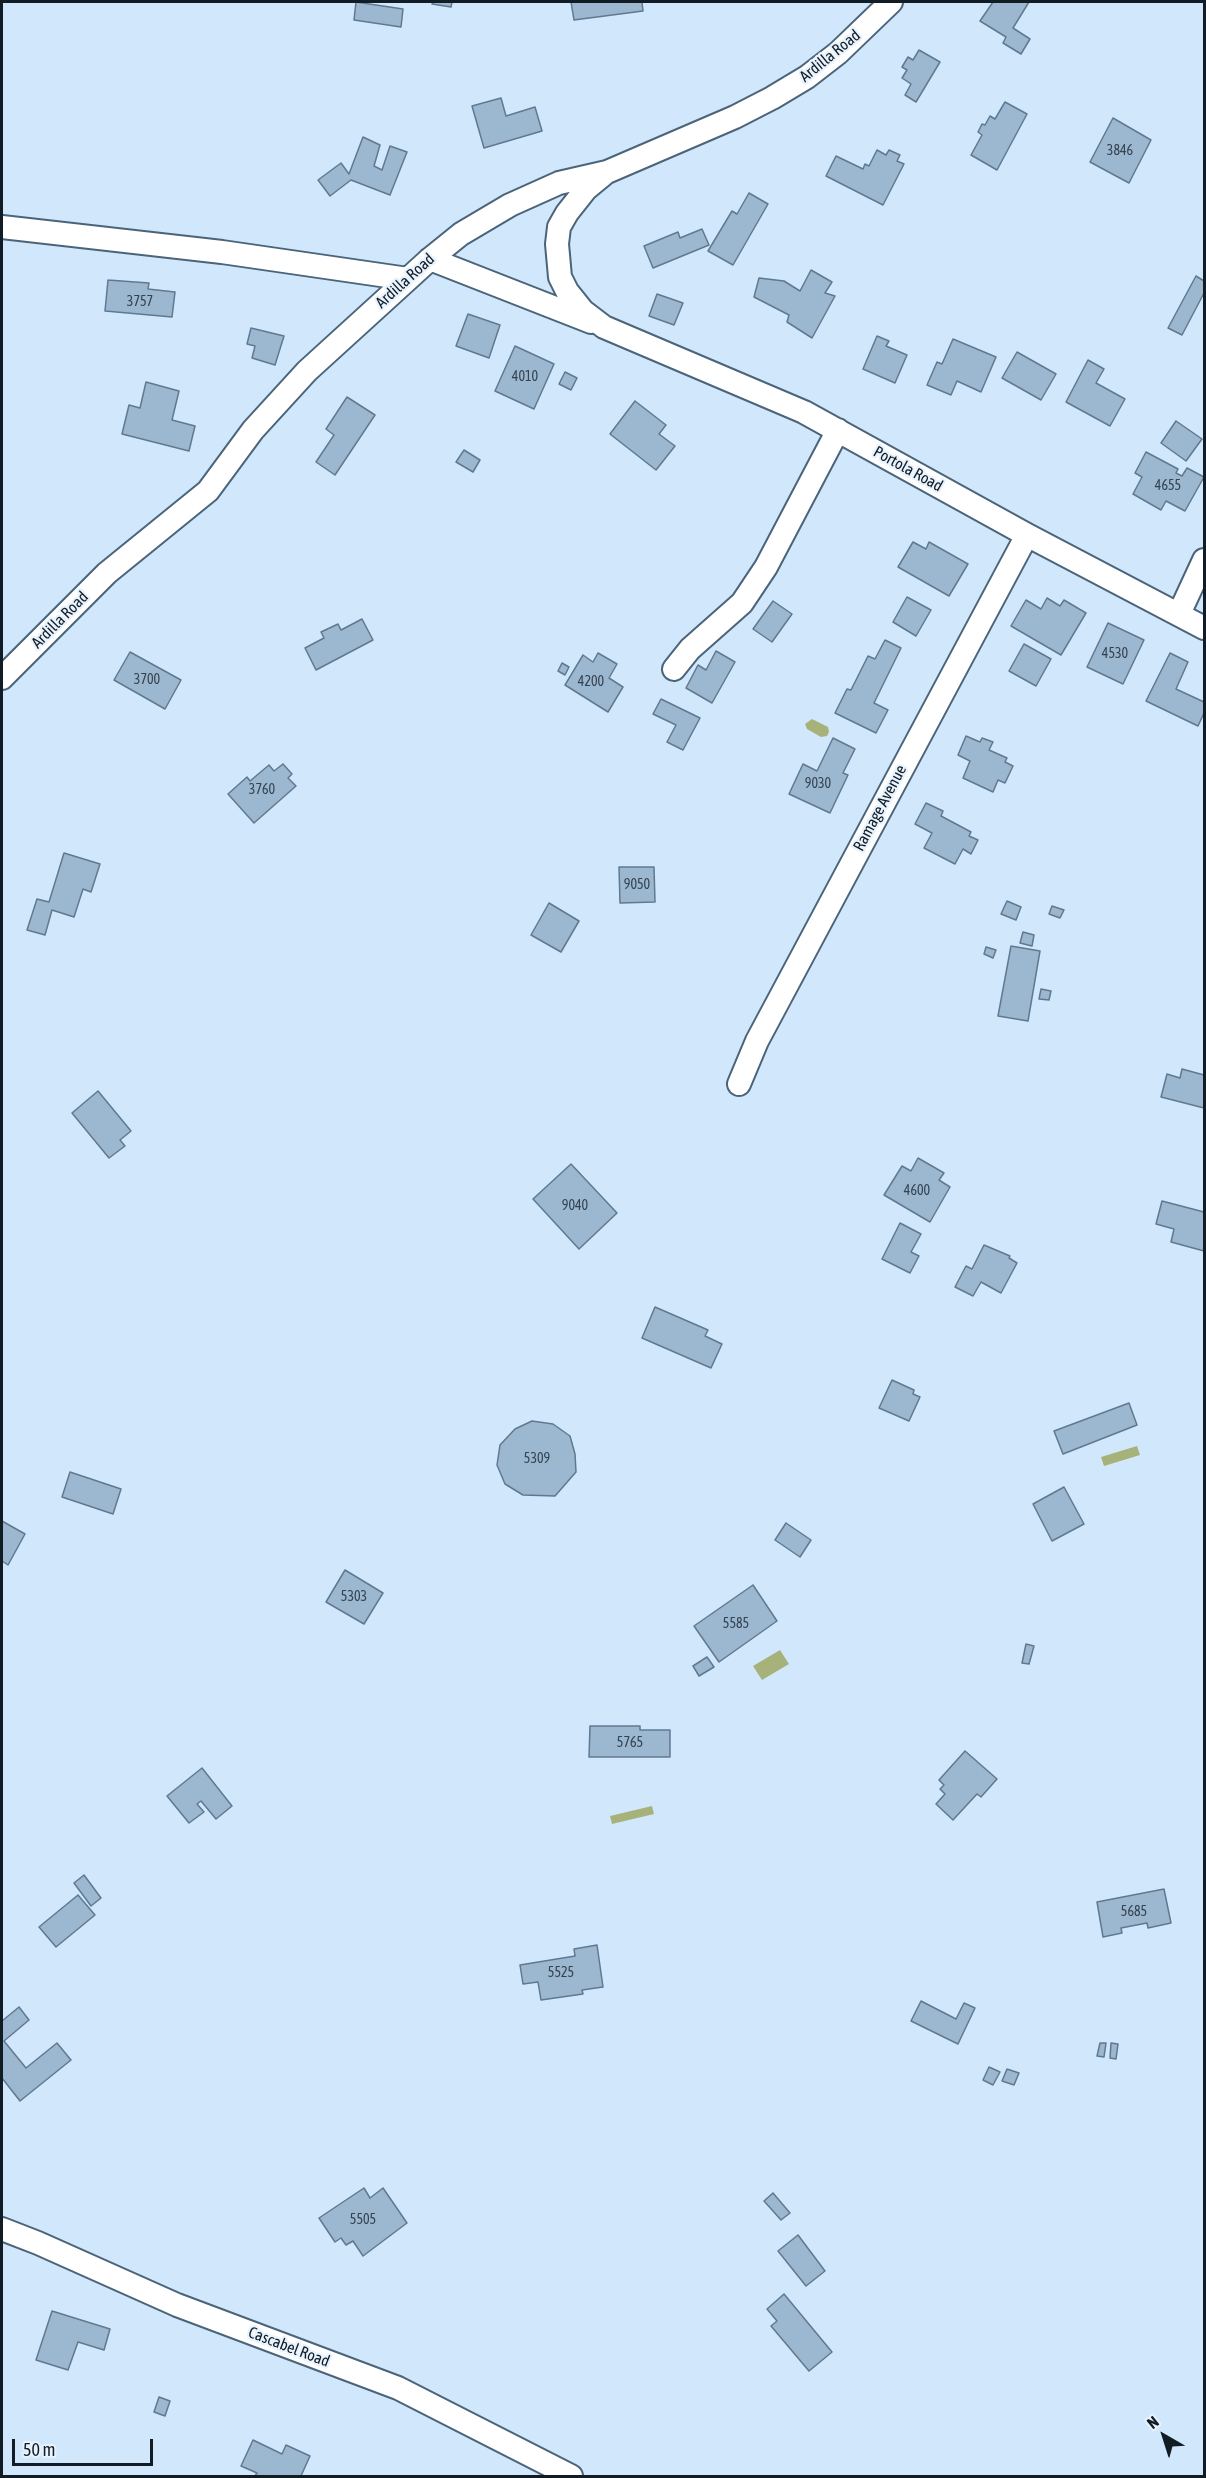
<!DOCTYPE html>
<style>
body{margin:0}
#map{position:relative;width:1206px;height:2478px;overflow:hidden;background:#d1e8fc;font-family:"Asap Condensed",sans-serif}
canvas{display:block}
.frame{position:absolute;inset:0;border:3px solid #111c25;pointer-events:none}
.north{position:absolute;left:1134px;top:2406px;width:60px;height:60px;-webkit-text-stroke:4px #e8f3fe;paint-order:stroke;rotate:321deg;font-size:16px;font-weight:700;line-height:24px;text-align:center;color:#111c25}
.north::after{content:'';display:block;margin:auto;width:21px;height:27px;background:#111c25;clip-path:polygon(50% 0,100% 100%,50% 72%,0 100%)}
.scale{position:absolute;left:12px;top:2439px;width:141px;height:27px;box-sizing:border-box;border:3px solid #111c25;border-top:0;padding-left:8px;font-size:18px;line-height:21px;white-space:nowrap;color:#111c25;-webkit-text-stroke:4px #e8f3fe;paint-order:stroke}
</style>
<div id="map">
<canvas width="1206" height="2478"></canvas>
<div class="frame"></div>
<div class="north">N</div>
<div class="scale">50 m</div>
</div>
<script>
const g = document.querySelector('canvas').getContext('2d');
g.lineJoin = 'round';
function fillPath(path, color) { g.fillStyle = color; g.fill(path, 'evenodd'); }
const toPath = rows => new Path2D(rows.map(r => 'M' + r).join(''));
function stroke(path, color, width, dash) { g.strokeStyle = color; g.lineWidth = width; g.lineCap = dash ? 'butt' : 'round'; g.setLineDash(dash || []); g.stroke(path); }
function write(font, color, halo, rows, align = 'center') {
  g.font = font + ' "Asap Condensed",sans-serif'; g.lineWidth = 4.5; g.setLineDash([]); g.textBaseline = 'middle'; g.strokeStyle = halo; g.fillStyle = color; for (const [text, x, y, turn = 0] of rows) {
    g.save(); g.translate(x, y); g.rotate((+turn || 0) * Math.PI / 180); g.textAlign = isNaN(turn) ? turn : align; if (halo) g.strokeText(text, 0, 0); g.fillText(text, 0, 0); g.restore();
  }
}
fillPath(toPath([
 [812,719,828,727,829,732,827,736,821,737,807,729,805,724],
 [1137,1446,1140,1455,1104,1466,1101,1457],
 [780,1650,789,1664,762,1680,753,1666],
 [652,1806,654,1814,612,1824,610,1816]
]), '#a7b27b');
const building = toPath([
 [356,2,403,9,401,27,354,20,356,2],
 [433,2,452,2,451,7,432,4,433,2],
 [571,2,642,2,643,11,574,20,571,2],
 [993,2,1029,2,1013,28,1030,39,1021,54,1003,43,1006,37,980,21,993,2],
 [919,50,940,62,916,102,905,95,911,84,902,78,907,70,902,67,908,57,913,60,919,50],
 [501,98,506,116,535,107,542,131,484,148,472,106,501,98],
 [1005,102,1027,114,997,170,971,155,982,135,978,132,982,124,985,125,990,116,995,119,1005,102],
 [1113,118,1151,140,1129,183,1090,162,1113,118],
 [363,137,380,145,374,166,382,170,390,146,407,152,390,195,351,180,330,196,318,180,341,163,349,174,363,137],
 [877,150,886,155,889,150,900,155,897,161,904,164,883,205,826,176,836,156,863,169,865,164,869,166,877,150],
 [749,193,768,204,733,265,708,251,732,211,737,214,749,193],
 [702,229,709,245,653,268,644,246,678,232,680,238,702,229],
 [811,270,832,282,825,293,835,296,812,338,787,322,789,315,754,297,759,278,784,281,800,291,811,270],
 [1196,276,1204,281,1204,293,1182,335,1168,328,1196,276],
 [108,280,149,283,148,289,175,292,172,317,105,311,108,280],
 [657,294,683,303,674,325,649,316,657,294],
 [468,314,500,325,489,358,456,346,468,314],
 [251,328,284,336,275,365,252,358,255,346,247,344,251,328],
 [877,336,889,341,886,346,907,355,895,383,863,369,877,336],
 [953,339,996,357,981,392,957,381,951,395,927,385,937,362,942,364,953,339],
 [515,346,554,364,534,409,495,391,515,346],
 [1017,352,1056,374,1041,400,1002,378,1017,352],
 [1088,360,1104,369,1096,383,1125,399,1110,426,1066,402,1088,360],
 [565,372,577,378,571,390,559,384,565,372],
 [146,382,179,391,172,420,195,426,189,451,122,434,129,405,140,408,146,382],
 [347,397,375,415,335,475,316,462,334,435,326,429,347,397],
 [635,401,666,425,659,434,675,446,656,470,610,434,635,401],
 [1176,421,1202,439,1186,461,1161,443,1176,421],
 [464,450,480,460,473,472,456,462,464,450],
 [1146,452,1178,469,1176,473,1182,476,1187,468,1204,477,1185,511,1166,501,1161,510,1133,494,1142,477,1135,473,1146,452],
 [913,542,926,549,929,542,968,564,949,596,898,567,913,542],
 [907,597,931,610,916,636,893,622,907,597],
 [1047,598,1060,606,1064,600,1086,613,1061,655,1011,626,1026,600,1041,609,1047,598],
 [773,601,792,614,772,642,753,629,773,601],
 [362,619,373,640,316,670,305,648,324,638,321,632,338,624,341,630,362,619],
 [1108,623,1144,640,1123,684,1087,667,1108,623],
 [885,640,901,648,874,703,888,710,876,733,835,713,847,689,851,690,868,656,875,659,885,640],
 [1024,644,1051,659,1036,686,1009,671,1024,644],
 [716,651,735,662,712,703,686,688,698,665,706,670,716,651],
 [130,652,181,680,165,709,114,680,130,652],
 [598,653,617,664,609,678,623,687,608,712,565,685,583,655,593,662,598,653],
 [1170,653,1188,662,1176,689,1204,702,1204,713,1198,726,1146,701,1170,653],
 [562,663,569,667,565,675,558,671,562,663],
 [661,699,700,718,683,750,667,742,676,725,653,714,661,699],
 [966,736,980,742,982,738,993,742,989,750,1007,758,1005,762,1013,766,1005,783,998,780,993,792,963,778,970,761,958,755,966,736],
 [833,738,855,749,843,773,848,775,830,813,789,794,803,764,817,771,833,738],
 [283,764,292,774,288,778,296,786,254,823,228,794,247,777,250,781,269,765,274,771,283,764],
 [926,803,943,811,941,816,971,832,969,836,978,840,971,854,963,849,955,864,924,848,932,833,915,824,926,803],
 [64,853,100,864,91,892,83,889,74,917,52,910,45,935,27,930,37,899,49,902,64,853],
 [619,867,654,867,655,902,620,903,619,867],
 [1007,901,1021,907,1016,920,1001,914,1007,901],
 [549,903,579,921,561,952,531,935,549,903],
 [1052,906,1064,910,1060,918,1049,914,1052,906],
 [1023,932,1034,935,1032,946,1020,943,1023,932],
 [1011,946,1040,951,1028,1021,998,1016,1011,946],
 [986,947,996,950,993,958,984,954,986,947],
 [1041,989,1051,991,1049,1000,1039,999,1041,989],
 [1182,1069,1204,1075,1204,1108,1161,1097,1167,1074,1180,1078,1182,1069],
 [98,1091,131,1131,120,1140,125,1146,109,1158,72,1113,98,1091],
 [918,1158,944,1173,939,1180,950,1187,930,1222,884,1195,902,1166,911,1171,918,1158],
 [571,1164,617,1213,579,1249,533,1199,571,1164],
 [1162,1201,1204,1212,1204,1251,1171,1242,1174,1229,1156,1224,1162,1201],
 [900,1223,921,1234,911,1252,919,1256,910,1273,882,1259,900,1223],
 [984,1245,1010,1256,1009,1258,1017,1263,1001,1293,981,1282,973,1296,955,1287,966,1266,972,1269,984,1245],
 [655,1307,708,1330,705,1336,722,1344,711,1368,642,1338,655,1307],
 [892,1380,914,1390,913,1394,920,1397,909,1421,879,1408,892,1380],
 [1129,1403,1137,1425,1063,1454,1054,1431,1129,1403],
 [532,1421,553,1424,570,1436,575,1454,576,1472,555,1496,523,1495,505,1484,497,1465,500,1445,515,1429,532,1421],
 [70,1472,121,1489,113,1514,62,1497,70,1472],
 [1064,1487,1084,1524,1052,1541,1033,1504,1064,1487],
 [2,1521,25,1534,8,1565,2,1561,2,1521],
 [786,1523,811,1540,800,1557,775,1540,786,1523],
 [345,1570,383,1593,364,1624,326,1602,345,1570],
 [753,1585,777,1621,719,1662,694,1626,753,1585],
 [1026,1644,1034,1646,1029,1664,1022,1663,1026,1644],
 [707,1657,714,1667,699,1676,693,1666,707,1657],
 [590,1726,640,1726,640,1730,670,1730,670,1757,589,1757,590,1726],
 [965,1751,997,1779,981,1797,977,1794,953,1820,936,1804,945,1794,940,1789,944,1785,939,1780,965,1751],
 [202,1768,232,1806,216,1819,201,1801,197,1804,204,1812,189,1823,167,1796,202,1768],
 [84,1875,101,1898,91,1906,74,1883,84,1875],
 [1164,1889,1171,1923,1148,1928,1147,1923,1121,1928,1122,1933,1103,1937,1097,1902,1164,1889],
 [78,1895,95,1915,56,1947,39,1927,78,1895],
 [597,1945,603,1987,582,1990,583,1994,541,2000,538,1982,523,1984,520,1965,575,1956,574,1949,597,1945],
 [921,2001,956,2019,964,2003,975,2008,958,2044,911,2021,921,2001],
 [19,2007,29,2020,4,2041,26,2068,57,2043,71,2060,20,2101,2,2078,2,2021,19,2007],
 [1100,2043,1106,2043,1104,2057,1097,2056,1100,2043],
 [1111,2043,1118,2044,1116,2059,1110,2058,1111,2043],
 [989,2067,1000,2072,993,2085,983,2080,989,2067],
 [1007,2069,1019,2073,1014,2085,1002,2081,1007,2069],
 [364,2188,370,2198,383,2188,407,2223,363,2256,353,2241,346,2245,341,2238,335,2242,319,2218,364,2188],
 [773,2193,790,2213,781,2220,764,2201,773,2193],
 [798,2235,825,2271,806,2286,778,2251,798,2235],
 [784,2294,832,2352,809,2371,771,2326,777,2321,767,2309,784,2294],
 [52,2311,110,2329,104,2350,78,2342,68,2370,36,2360,52,2311],
 [159,2397,170,2401,165,2416,154,2412,159,2397],
 [253,2440,282,2454,286,2445,310,2456,301,2476,255,2476,257,2473,241,2466,253,2440]
]);
fillPath(building, '#9cb7d0');
stroke(building, '#607990', 1.5);
const minor = toPath([
 [603,175,586,189,567,213,559,227,557,244,560,277,567,291,583,311,604,327,804,412,1027,535,1204,628],
 [2,227,222,252,408,279],
 [430,259,591,322],
 [1179,614,1204,560],
 [674,669,690,649,742,603,766,567,838,430],
 [2,678,107,573,208,491,253,430,307,371,430,259,461,234,510,205,559,183,607,172,735,117,772,98,807,77,838,53,891,2],
 [739,1084,757,1041,1027,535],
 [2,2229,38,2243,177,2305,398,2388,571,2476]
]);
stroke(minor, '#4b647a', 26);
stroke(minor, '#fff', 22);
write('14px', '#344350', null, [
 ["3846",1120,151],
 ["3757",140,302],
 ["4010",525,377],
 ["4655",1168,486],
 ["4530",1115,654],
 ["3700",147,680],
 ["4200",591,682],
 ["9030",818,784],
 ["3760",262,790],
 ["9050",637,885],
 ["4600",917,1191],
 ["9040",575,1206],
 ["5309",537,1459],
 ["5303",354,1597],
 ["5585",736,1624],
 ["5765",630,1743],
 ["5685",1134,1912],
 ["5525",561,1973],
 ["5505",363,2220]
]);
write('16px', '#111c25', '#e8f3fe', [
 ["Ardilla Road",830,56,-39],
 ["Ardilla Road",405,281,-42],
 ["Portola Road",908,469,29],
 ["Ardilla Road",60,620,-45],
 ["Ramage Avenue",880,808,-62],
 ["Cascabel Road",289,2347,21]
]);
</script>
